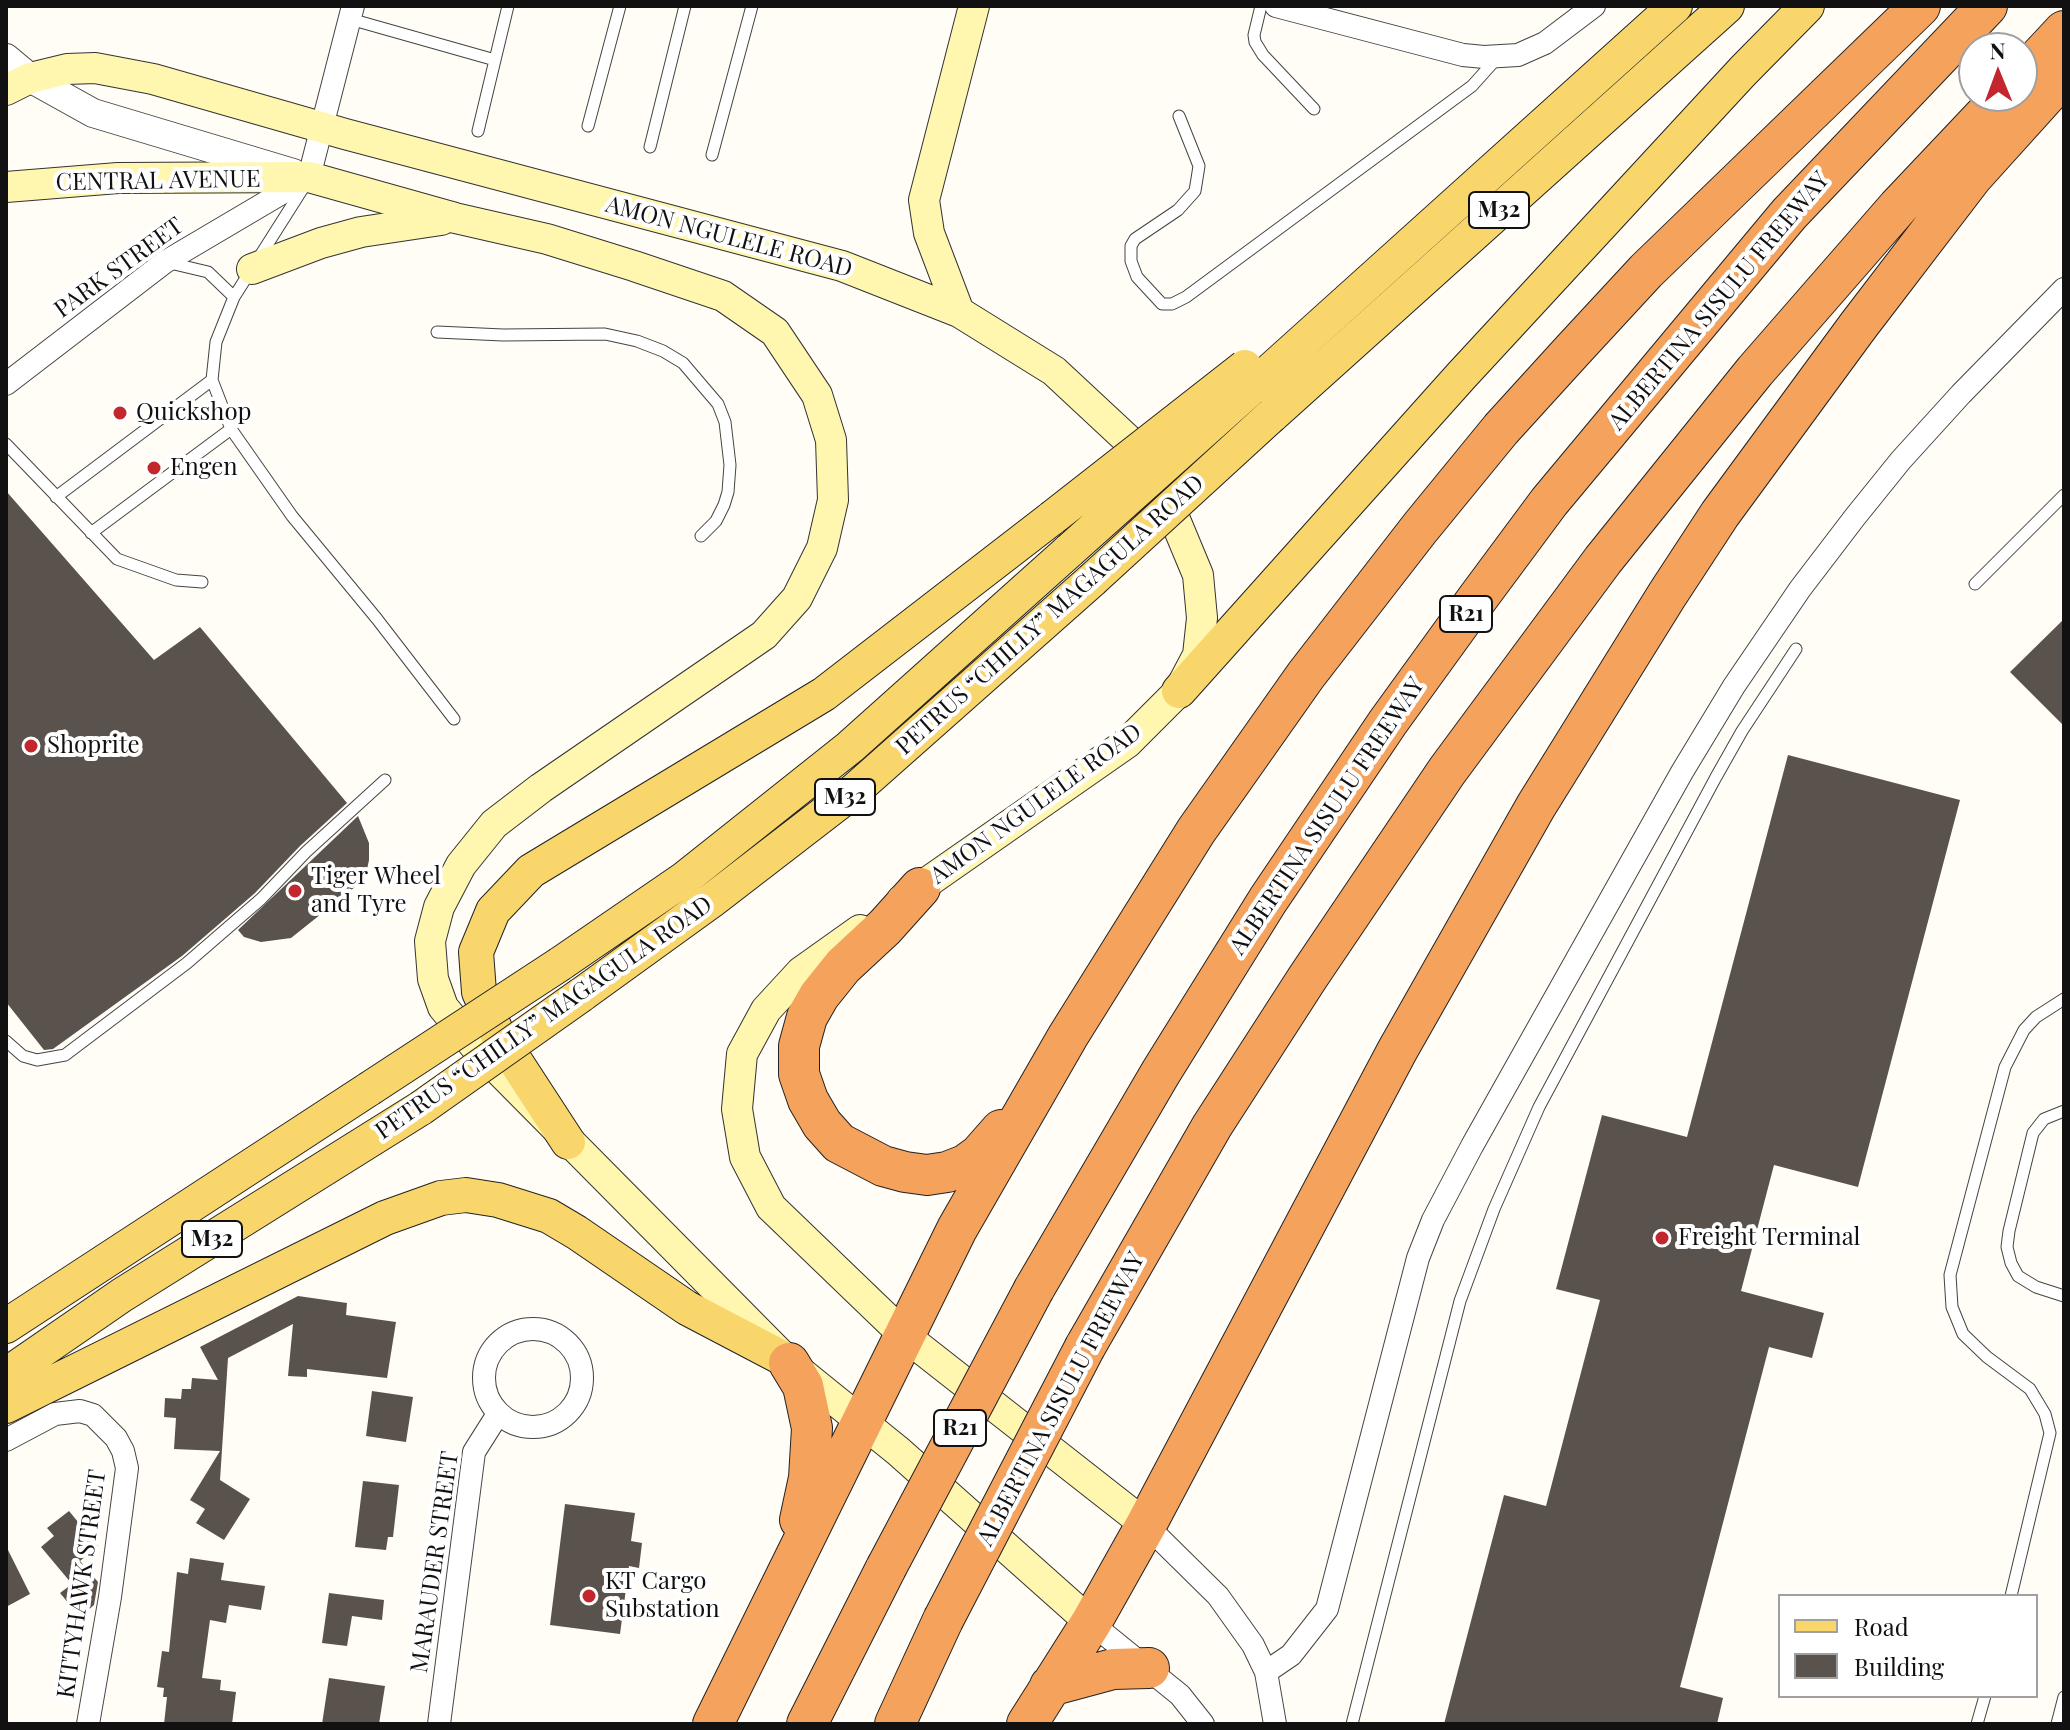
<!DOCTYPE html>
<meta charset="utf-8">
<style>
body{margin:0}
#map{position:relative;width:2070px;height:1730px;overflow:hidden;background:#fffdf5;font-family:"Playfair Display",serif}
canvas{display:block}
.frame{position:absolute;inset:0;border:8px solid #111;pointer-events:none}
.legend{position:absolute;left:1778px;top:1594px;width:260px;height:104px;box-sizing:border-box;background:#fff;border:2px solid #a0a0a0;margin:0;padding:10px 14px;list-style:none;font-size:24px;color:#111}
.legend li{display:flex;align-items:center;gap:16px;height:40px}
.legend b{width:40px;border:2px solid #a0a0a0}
.north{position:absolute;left:1958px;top:32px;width:80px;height:80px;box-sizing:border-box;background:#fff;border:2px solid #a0a0a0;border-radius:50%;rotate:359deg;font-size:22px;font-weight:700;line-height:32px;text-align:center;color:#111}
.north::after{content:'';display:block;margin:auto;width:28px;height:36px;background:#c4262e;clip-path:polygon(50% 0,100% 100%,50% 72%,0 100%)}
</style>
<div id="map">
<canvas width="2070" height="1730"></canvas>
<div class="frame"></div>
<ul class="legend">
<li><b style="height:10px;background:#f9d66b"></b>Road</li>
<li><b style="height:22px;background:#5a524d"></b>Building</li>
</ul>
<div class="north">N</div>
</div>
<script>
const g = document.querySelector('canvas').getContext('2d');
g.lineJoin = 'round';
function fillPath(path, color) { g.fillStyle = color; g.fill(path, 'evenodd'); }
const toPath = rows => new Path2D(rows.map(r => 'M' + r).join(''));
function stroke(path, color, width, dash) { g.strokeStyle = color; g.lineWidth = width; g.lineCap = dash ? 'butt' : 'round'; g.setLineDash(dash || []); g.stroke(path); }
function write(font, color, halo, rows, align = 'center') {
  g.font = font + ' "Playfair Display",serif'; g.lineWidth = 8; g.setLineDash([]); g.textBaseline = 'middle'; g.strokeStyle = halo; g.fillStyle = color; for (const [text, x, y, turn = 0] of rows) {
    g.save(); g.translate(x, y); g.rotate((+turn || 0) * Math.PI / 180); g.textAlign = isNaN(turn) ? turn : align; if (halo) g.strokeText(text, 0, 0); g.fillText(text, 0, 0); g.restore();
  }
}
fillPath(toPath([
 [6,491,154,660,200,627,347,803,300,846,255,893,182,956,53,1049,44,1050,6,1002],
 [2064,619,2064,726,2010,672],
 [1788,755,1960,800,1858,1187,1774,1165,1741,1291,1824,1313,1812,1358,1769,1347,1680,1687,1723,1698,1717,1724,1444,1724,1504,1495,1546,1506,1600,1300,1556,1289,1602,1115,1687,1137],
 [358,816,369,843,369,860,365,879,291,938,261,942,244,937,238,930],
 [298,1296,347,1303,346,1315,396,1322,387,1378,307,1369,307,1377,288,1376,293,1324,228,1358,220,1480,250,1499,224,1540,196,1523,205,1509,190,1500,220,1451,174,1449,176,1418,164,1417,165,1398,181,1399,182,1389,191,1389,192,1378,218,1380,200,1347],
 [372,1391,413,1397,406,1442,366,1436],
 [363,1481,399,1485,393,1537,388,1537,386,1550,355,1547],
 [565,1504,635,1513,631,1541,642,1543,639,1568,629,1566,620,1634,550,1625],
 [69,1511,98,1546,80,1561,98,1582,94,1605,80,1617,60,1593,72,1584,41,1547,54,1536,47,1528],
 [6,1546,30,1594,6,1607],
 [190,1558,224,1563,221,1580,265,1586,261,1610,229,1605,226,1623,210,1620,202,1678,221,1680,220,1690,236,1692,232,1724,164,1724,167,1697,163,1697,164,1688,157,1687,162,1651,169,1652,177,1572,188,1574],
 [329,1593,384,1600,382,1620,352,1616,347,1646,322,1643],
 [329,1678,385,1686,379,1724,322,1724]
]), '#5a524d');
const service = toPath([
 [1261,6,1254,35,1255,42,1263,55,1314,109],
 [350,19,495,60,508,6],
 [1179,116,1199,166,1195,191,1178,210,1135,239,1131,246,1131,261,1137,277,1162,304,1172,304,1186,297,1472,86,1498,57],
 [588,126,620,6],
 [478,131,495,60],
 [650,147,685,6],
 [712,155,752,6],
 [305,185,234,297,216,342,212,380,231,429,292,516,377,619,454,719],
 [170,263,208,272,234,297],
 [437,332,503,335,605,334,637,341,663,351,683,363,718,404,725,422,730,465,728,492,724,505,716,521,701,536],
 [6,444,117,559,176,580,202,582],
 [56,497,212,380],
 [91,533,231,429],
 [1975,584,2064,495],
 [6,1041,23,1056,37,1060,65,1055,187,963,261,899,306,852,385,780],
 [2064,1111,2044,1119,2033,1133,2009,1231,2007,1247,2011,1263,2018,1276,2036,1287,2064,1296],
 [2011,1596,2050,1433,2045,1414,2030,1389,1987,1357,1963,1334,1952,1307,1950,1275,2005,1067,2024,1030,2036,1017,2064,999],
 [1352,1724,1460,1301,1494,1209,1539,1107,1716,777,1742,731,1796,649],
 [1977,1724,1985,1696],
 [2057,1724,2064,1697]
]);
const minor = toPath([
 [1276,6,1463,55,1484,57,1518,55,1545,43,1594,6],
 [6,384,165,262,309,177,353,6],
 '484 1378a49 49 0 1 1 98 0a49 49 0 1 1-98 0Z',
 [6,1440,55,1414,80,1411,93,1415,116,1438,123,1451,127,1468,110,1597,88,1724],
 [1146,1525,1218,1596,1253,1645,1266,1672,1275,1724],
 [1091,1623,1180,1695,1203,1724],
 [1266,1672,1291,1655,1327,1609,1418,1258,1433,1220,1472,1146,1682,772,1734,686,1800,589,1855,517,1901,460,1961,394,2064,289],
 [439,1724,474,1452,498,1414]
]);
const tertiary = toPath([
 [6,58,30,78,93,113,293,173]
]);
const secondary = toPath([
 [6,90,30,78,67,69,95,68,153,79,345,134,842,266,959,312,1054,371,1127,439,1173,515,1198,575,1202,618,1198,655,1179,691,1127,743,902,900],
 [6,187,118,178,309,177,455,218,547,239,634,266,723,296,775,332,817,395,831,440,833,500,822,548,797,598,764,635,541,788,494,824,461,865,439,907,430,941,433,979,443,1007,474,1045,789,1363,898,1451,1091,1623],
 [252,269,321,243,361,232,441,220],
 [959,312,929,233,924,200,974,6],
 [860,930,801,972,766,1010,742,1054,737,1109,745,1157,771,1207,905,1336,1146,1525]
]);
const primary = toPath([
 [1250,389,1675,6],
 [1271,416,1727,6],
 [1179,691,1461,376,1743,71,1807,6],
 [560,964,684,879,850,747,1070,550],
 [581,995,711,901,855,790,1092,580],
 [568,1142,497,1033,479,992,476,952,493,911,531,871,824,694,1052,518],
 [6,1326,369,1089],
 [6,1375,122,1295,421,1108],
 [6,1406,385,1218,441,1198,466,1195,498,1200,549,1216,576,1232,687,1308,788,1361]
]);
const motorway = toPath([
 [2022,76,2064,31],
 [920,888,885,927,843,966,819,996,807,1017,799,1046,799,1074,808,1100,822,1124,839,1143,883,1166,905,1172,927,1175,947,1172,965,1165,979,1155,1001,1130],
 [1034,1289,1161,1072,1268,900,1388,722,1477,599,1549,502,1789,214,1987,6],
 [1085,1347,1212,1126,1308,977,1447,771,1603,560,1755,371,1898,207,2003,96],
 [789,1363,803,1386,812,1428,809,1478,800,1520],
 [1050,1686,1113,1669,1149,1668],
 [713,1724,957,1229,1068,1036,1196,831,1306,675,1420,528,1501,429,1572,351,1646,271,1920,6],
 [807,1724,886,1568],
 [895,1724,943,1620],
 [1027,1724,1091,1623,1146,1525,1397,1051,1536,806,1667,595,1720,514,1858,326,1972,177,2064,75]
]);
stroke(service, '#444', 13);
stroke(minor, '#444', 24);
stroke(tertiary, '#444', 30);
stroke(secondary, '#333', 32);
stroke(primary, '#222', 36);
stroke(motorway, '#222', 42);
stroke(service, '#fff', 11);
stroke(minor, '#fff', 22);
stroke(tertiary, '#fff', 28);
stroke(secondary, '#fff6b0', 30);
stroke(primary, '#f9d66b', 34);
stroke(motorway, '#f5a25d', 40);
const primaryBridge = toPath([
 [1052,518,1245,367],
 [1070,550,1250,389],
 [1092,580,1271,416],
 [369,1089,560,964],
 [421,1108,581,995]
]);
const motorwayBridge = toPath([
 [886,1568,1034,1289],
 [943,1620,1085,1347]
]);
stroke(primaryBridge, '#222', 36, []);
stroke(motorwayBridge, '#222', 42, []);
stroke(primaryBridge, '#f9d66b', 34);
stroke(motorwayBridge, '#f5a25d', 40);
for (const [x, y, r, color] of [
 [120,413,8,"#c4262e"],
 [154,468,8,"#c4262e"],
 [31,746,8,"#c4262e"],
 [295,891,8,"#c4262e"],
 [1662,1238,8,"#c4262e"],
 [589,1596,8,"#c4262e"]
]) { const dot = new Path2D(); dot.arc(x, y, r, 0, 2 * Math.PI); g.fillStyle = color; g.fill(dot); stroke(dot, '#fff', 3); }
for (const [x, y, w] of [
 [1499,210,60],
 [1466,614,52],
 [845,797,60],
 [212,1239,60],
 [960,1428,52]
]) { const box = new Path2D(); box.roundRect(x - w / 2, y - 18, w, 36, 6); g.fillStyle = '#fff'; g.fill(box); stroke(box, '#111', 2); }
write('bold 22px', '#111', null, [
 ["M32",1499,210],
 ["R21",1466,614],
 ["M32",845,797],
 ["M32",212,1239],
 ["R21",960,1428]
]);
write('24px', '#111', '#fff', [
 ["CENTRAL AVENUE",158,181,-1],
 ["AMON NGULELE ROAD",729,237,15],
 ["PARK STREET",119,268,-36],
 ["ALBERTINA SISULU FREEWAY",1719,301,-50],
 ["PETRUS “CHILLY” MAGAGULA ROAD",1050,615,-42],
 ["AMON NGULELE ROAD",1036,804,-36],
 ["ALBERTINA SISULU FREEWAY",1327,816,-56],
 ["PETRUS “CHILLY” MAGAGULA ROAD",544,1018,-35],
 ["ALBERTINA SISULU FREEWAY",1061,1399,-62],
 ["MARAUDER STREET",435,1562,-82],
 ["KITTYHAWK STREET",82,1584,-82]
]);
write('24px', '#111', '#fff', [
 ["Quickshop",136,413],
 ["Engen",170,468],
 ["Shoprite",47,746],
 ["Tiger Wheel",311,877],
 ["and Tyre",311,905],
 ["Freight Terminal",1678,1238],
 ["KT Cargo",605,1582],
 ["Substation",605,1610]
], 'left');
</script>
